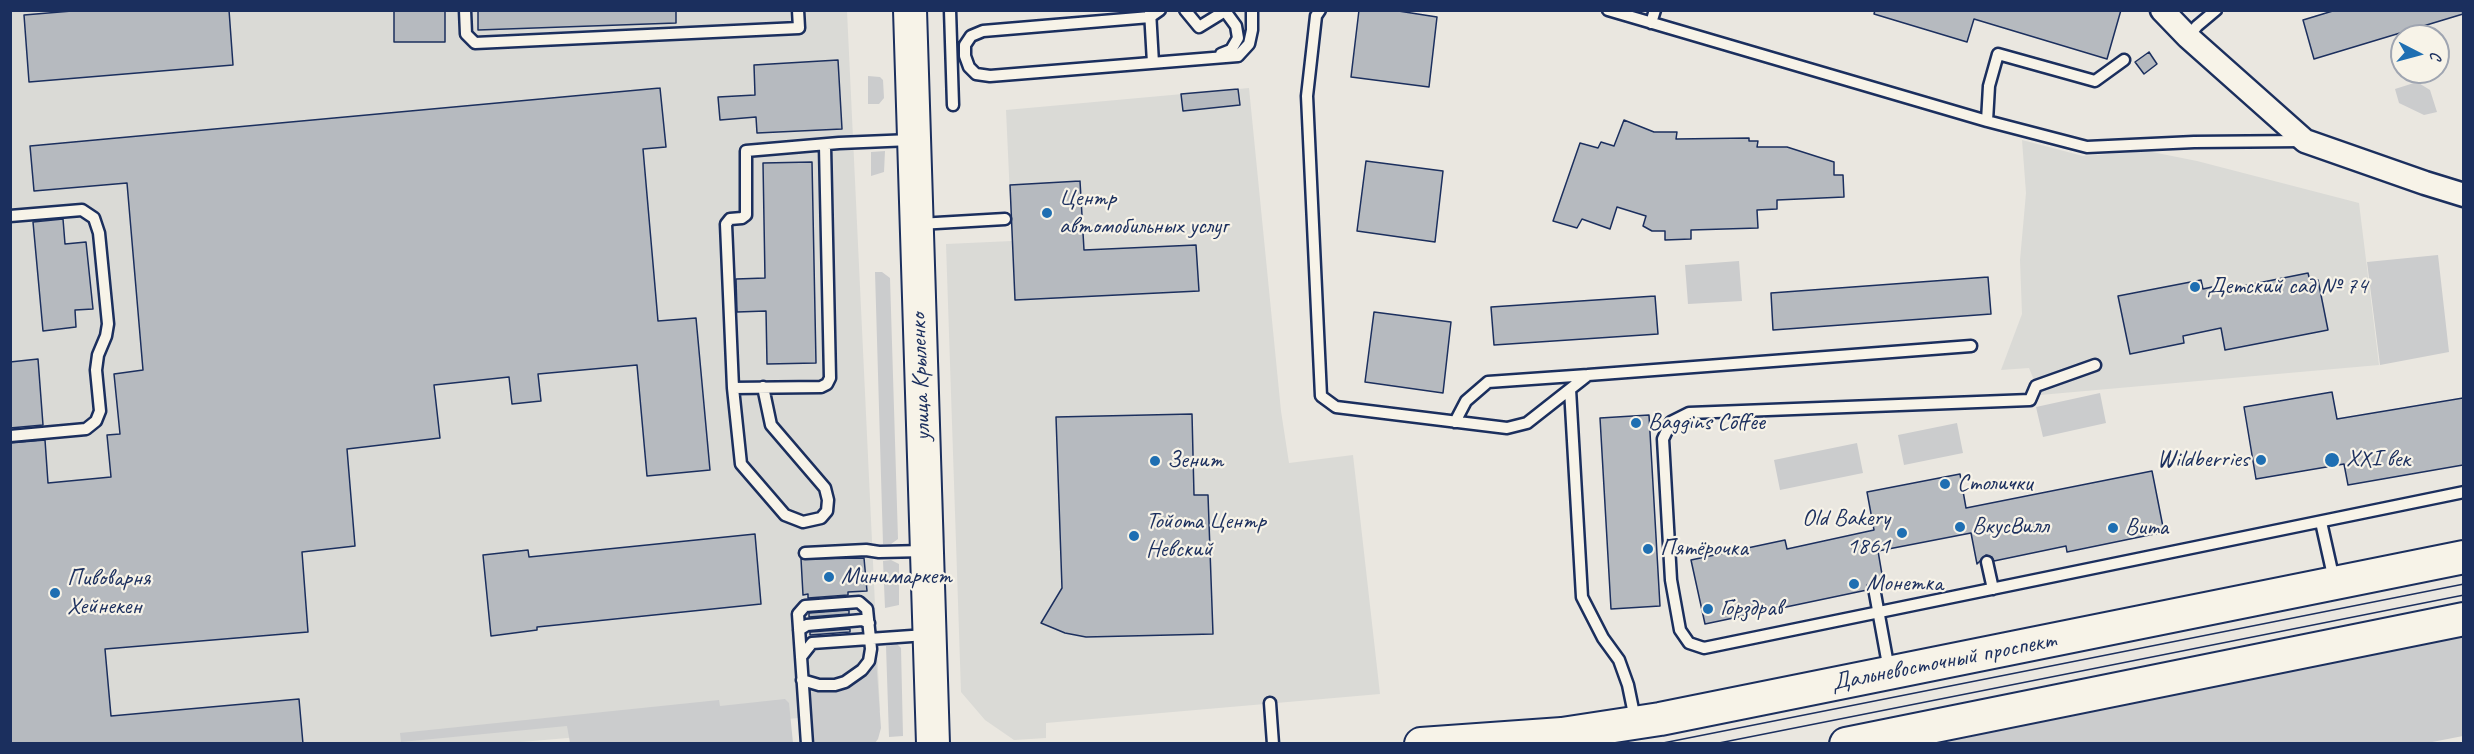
<!DOCTYPE html>
<meta charset="utf-8">
<style>
body{margin:0}
#map{position:relative;width:2474px;height:754px;overflow:hidden;background:#eae7e0;font-family:Caveat,sans-serif}
canvas{display:block}
.frame{position:absolute;inset:0;border:12px solid #1b2f5e;pointer-events:none}
.north{position:absolute;left:2390px;top:24px;width:60px;height:60px;box-sizing:border-box;background:#f7f3e8;border:2px solid #9fa5b1;border-radius:50%;rotate:96deg;font-size:16px;font-weight:700;line-height:24px;text-align:center;color:#1b2f5e}
.north::after{content:'';display:block;margin:auto;width:21px;height:27px;background:#1f6fb2;clip-path:polygon(50% 0,100% 100%,50% 72%,0 100%)}
</style>
<div id="map">
<canvas width="2474" height="754"></canvas>
<div class="frame"></div>
<div class="north">С</div>
</div>
<script>
const g = document.querySelector('canvas').getContext('2d');
g.lineJoin = 'round';
function fillPath(path, color) { g.fillStyle = color; g.fill(path, 'evenodd'); }
const toPath = rows => new Path2D(rows.map(r => 'M' + r).join(''));
function stroke(path, color, width, dash) { g.strokeStyle = color; g.lineWidth = width; g.lineCap = dash ? 'butt' : 'round'; g.setLineDash(dash || []); g.stroke(path); }
function write(font, color, halo, rows, align = 'center') {
  g.font = font + ' Caveat,sans-serif'; g.lineWidth = 4.5; g.setLineDash([]); g.textBaseline = 'middle'; g.strokeStyle = halo; g.fillStyle = color; for (const [text, x, y, turn = 0] of rows) {
    g.save(); g.translate(x, y); g.rotate((+turn || 0) * Math.PI / 180); g.textAlign = isNaN(turn) ? turn : align; if (halo) g.strokeText(text, 0, 0); g.fillText(text, 0, 0); g.restore();
  }
}
fillPath(toPath([
 [10,11,847,11,880,711,498,744,11,743],
 [1249,88,1281,411,1289,463,1353,455,1380,694,1046,723,1046,738,1014,740,985,720,961,692,946,244,1012,241,1006,110],
 [2022,140,2083,156,2147,151,2197,161,2359,203,2379,365,2040,395,2029,368,2001,370,2022,314,2020,260,2026,193]
]), '#dadad6');
fillPath(toPath([
 [868,76,880,77,883,80,884,98,879,104,868,104],
 [2417,82,2430,90,2437,112,2424,115,2399,103,2395,89],
 [885,151,884,172,871,176,871,152],
 [935,247,940,387,933,383,928,251],
 [2438,255,2449,352,2380,365,2367,262],
 [1739,261,1742,301,1688,304,1685,265],
 [875,272,882,272,890,278,898,539,891,544,883,544],
 [2100,393,2106,423,2043,437,2036,407],
 [940,411,945,543,937,538,933,416],
 [1957,423,1963,453,1904,465,1898,435],
 [1857,443,1863,473,1780,490,1774,460],
 [891,560,899,564,899,605,885,608,883,561],
 [2463,637,2463,736,2422,744,1935,744,2009,725],
 [897,644,901,648,903,736,889,737,886,646],
 [874,658,876,659,881,728,878,739,875,743,811,743,808,692,844,688,870,670],
 [785,699,789,703,793,743,570,743,567,726,401,742,400,733,719,700,720,706]
]), '#cbcccd');
const building = toPath([
 [84,10,229,10,233,65,29,82,24,15,84,10],
 [394,10,445,10,445,42,394,42,394,10],
 [478,10,676,10,676,23,478,30,478,10],
 [1359,10,1392,10,1437,17,1429,87,1351,77,1359,10],
 [1875,10,2121,10,2107,59,1974,19,1967,42,1874,14,1875,10],
 [2336,10,2462,10,2463,14,2314,59,2303,20,2336,10],
 [2149,52,2157,64,2144,74,2135,62,2149,52],
 [838,60,842,129,757,133,756,117,720,120,718,97,755,95,754,65,838,60],
 [660,88,666,147,643,149,658,321,696,318,710,470,647,476,637,365,538,374,541,401,512,404,509,377,434,385,440,438,347,449,355,546,302,552,308,632,105,649,111,716,299,699,303,744,10,744,10,443,45,440,48,483,111,477,107,435,120,434,114,374,143,370,127,183,34,191,30,146,660,88],
 [1238,89,1240,105,1183,111,1181,94,1238,89],
 [1624,120,1654,132,1677,132,1676,139,1749,138,1749,141,1758,141,1757,147,1787,147,1834,162,1834,175,1843,175,1844,197,1777,200,1777,209,1757,210,1758,228,1691,230,1691,239,1665,240,1665,231,1652,231,1643,226,1646,216,1617,207,1610,229,1582,219,1577,228,1553,221,1580,143,1598,148,1601,142,1614,146,1624,120],
 [1366,161,1443,171,1435,242,1357,231,1366,161],
 [812,162,816,363,767,364,766,311,737,312,736,279,765,278,763,163,812,162],
 [1080,181,1084,250,1196,245,1199,291,1015,300,1010,185,1080,181],
 [63,219,65,244,86,242,93,309,75,310,76,327,43,331,33,222,63,219],
 [2308,273,2310,281,2318,280,2328,330,2225,350,2221,328,2183,336,2184,343,2130,354,2118,296,2201,280,2203,289,2212,287,2213,292,2308,273],
 [1988,277,1991,314,1773,330,1771,293,1988,277],
 [1655,296,1658,334,1494,345,1491,307,1655,296],
 [1374,312,1451,322,1443,393,1365,382,1374,312],
 [38,359,43,425,10,428,10,362,38,359],
 [2332,392,2337,419,2463,398,2463,465,2348,485,2344,464,2256,479,2244,407,2332,392],
 [1192,414,1194,495,1208,495,1213,634,1086,637,1065,633,1041,623,1062,588,1056,417,1192,414],
 [1649,415,1660,606,1611,609,1600,418,1649,415],
 [2152,471,2164,532,2067,552,2066,546,1994,561,1992,557,1986,555,1977,564,1971,533,1878,551,1884,586,1881,587,1877,581,1872,581,1867,585,1867,590,1705,624,1691,560,1785,540,1787,549,1874,530,1867,492,1960,474,1966,508,2152,471],
 [755,534,761,604,537,627,537,630,491,636,483,555,528,550,529,557,755,534],
 [864,558,867,591,848,592,848,595,808,598,808,594,803,595,801,559,864,558],
 [849,610,849,614,809,617,809,613,849,610],
 [850,629,850,632,810,635,810,632,850,629]
]);
fillPath(building, '#b6babf');
stroke(building, '#1b2f5e', 1.5);
const lane = toPath([
 [465,10,466,34,475,43,799,28,798,10],
 [950,10,953,105],
 [1160,10,1150,17,983,31,971,36,965,45,965,56,969,67,976,74,990,76,1238,56,1249,44,1252,30,1252,10],
 [1185,10,1199,27,1225,11,1236,26,1238,38,1231,50,1221,54],
 [1320,10,1316,16,1307,96,1321,396,1336,407,1507,428,1527,423,1588,375,1971,346],
 [1608,10,1987,121,2087,147,2194,142,2302,141],
 [1150,11,1153,63],
 [1651,23,1655,10],
 [2188,37,2197,26,2216,10],
 [1987,121,1989,86,1998,54,2095,81,2124,60],
 [825,146,830,378,827,384,821,387,733,388,726,224,730,219,742,218,746,215,746,151,839,143,911,140],
 [10,216,82,210,94,218,99,233,108,324,106,336,98,355,96,370,100,411,96,421,86,429,10,436],
 [919,224,1005,219],
 [2095,365,2036,386,2030,400,1689,413,1671,422,1663,439,1671,580,1680,630,1689,643,1704,648,2464,492],
 [733,388,741,464,785,515,803,522,821,518,827,511,828,500,825,488,771,425,763,387],
 [1570,389,1582,597,1603,638,1619,660,1628,685,1635,719],
 [1455,422,1466,401,1488,382,1588,375],
 [2321,522,2334,580],
 [805,553,866,550,879,552,924,551],
 [1987,562,1993,589],
 [1874,588,1889,670],
 [799,630,807,625,862,620,869,623],
 [801,657,798,614,805,606,859,602,867,609,871,649,869,661,862,670,845,682,835,685,819,685,802,680],
 [1270,703,1273,744],
 [807,744,801,657,812,643,926,635]
]);
const street = toPath([
 [2162,10,2188,37,2305,141,2425,183,2464,195]
]);
const secondary = toPath([
 [910,10,933,744],
 [1421,744,1562,734,1660,719,2464,557],
 [1846,744,2464,619]
]);
stroke(lane, '#1b2f5e', 15);
stroke(street, '#1b2f5e', 27);
stroke(secondary, '#1b2f5e', 36);
stroke(lane, '#f7f3e8', 10);
stroke(street, '#f7f3e8', 22);
stroke(secondary, '#f7f3e8', 32);
stroke(toPath([
 [1658,744,2464,584],
 [1714,744,2464,595]
]), '#1b2f5e', 1.5);
for (const [x, y, r, color] of [
 [1047,213,6,"#1f6fb2"],
 [2195,287,6,"#1f6fb2"],
 [1636,423,6,"#1f6fb2"],
 [2261,460,6,"#1f6fb2"],
 [2332,460,8,"#1f6fb2"],
 [1155,461,6,"#1f6fb2"],
 [1945,484,6,"#1f6fb2"],
 [1960,527,6,"#1f6fb2"],
 [2113,528,6,"#1f6fb2"],
 [1902,533,6,"#1f6fb2"],
 [1134,536,6,"#1f6fb2"],
 [1648,549,6,"#1f6fb2"],
 [829,577,6,"#1f6fb2"],
 [1854,584,6,"#1f6fb2"],
 [55,593,6,"#1f6fb2"],
 [1708,609,6,"#1f6fb2"]
]) { const dot = new Path2D(); dot.arc(x, y, r, 0, 2 * Math.PI); g.fillStyle = color; g.fill(dot); stroke(dot, '#f7f3e8', 2); }
write('24px', '#1b2f5e', '#f7f3e8', [
 ["Центр",1059,199],
 ["автомобильных услуг",1059,227],
 ["Детский сад № 74",2207,287],
 ["Baggins Coffee",1648,423],
 ["Wildberries",2249,460,"right"],
 ["XXI век",2346,460],
 ["Зенит",1167,461],
 ["Столички",1957,484],
 ["Old Bakery",1890,519,"right"],
 ["1861",1890,547,"right"],
 ["Тойота Центр",1146,522],
 ["Невский",1146,550],
 ["ВкусВилл",1972,527],
 ["Вита",2125,528],
 ["Пятёрочка",1660,549],
 ["Минимаркет",841,577],
 ["Пивоварня",67,579],
 ["Хейнекен",67,607],
 ["Монетка",1866,584],
 ["Горздрав",1720,609]
], 'left');
write('24px', '#1b2f5e', '#f7f3e8', [
 ["улица Крыленко",921,377,-92],
 ["Дальневосточный проспект",1944,662,-11]
]);
</script>
